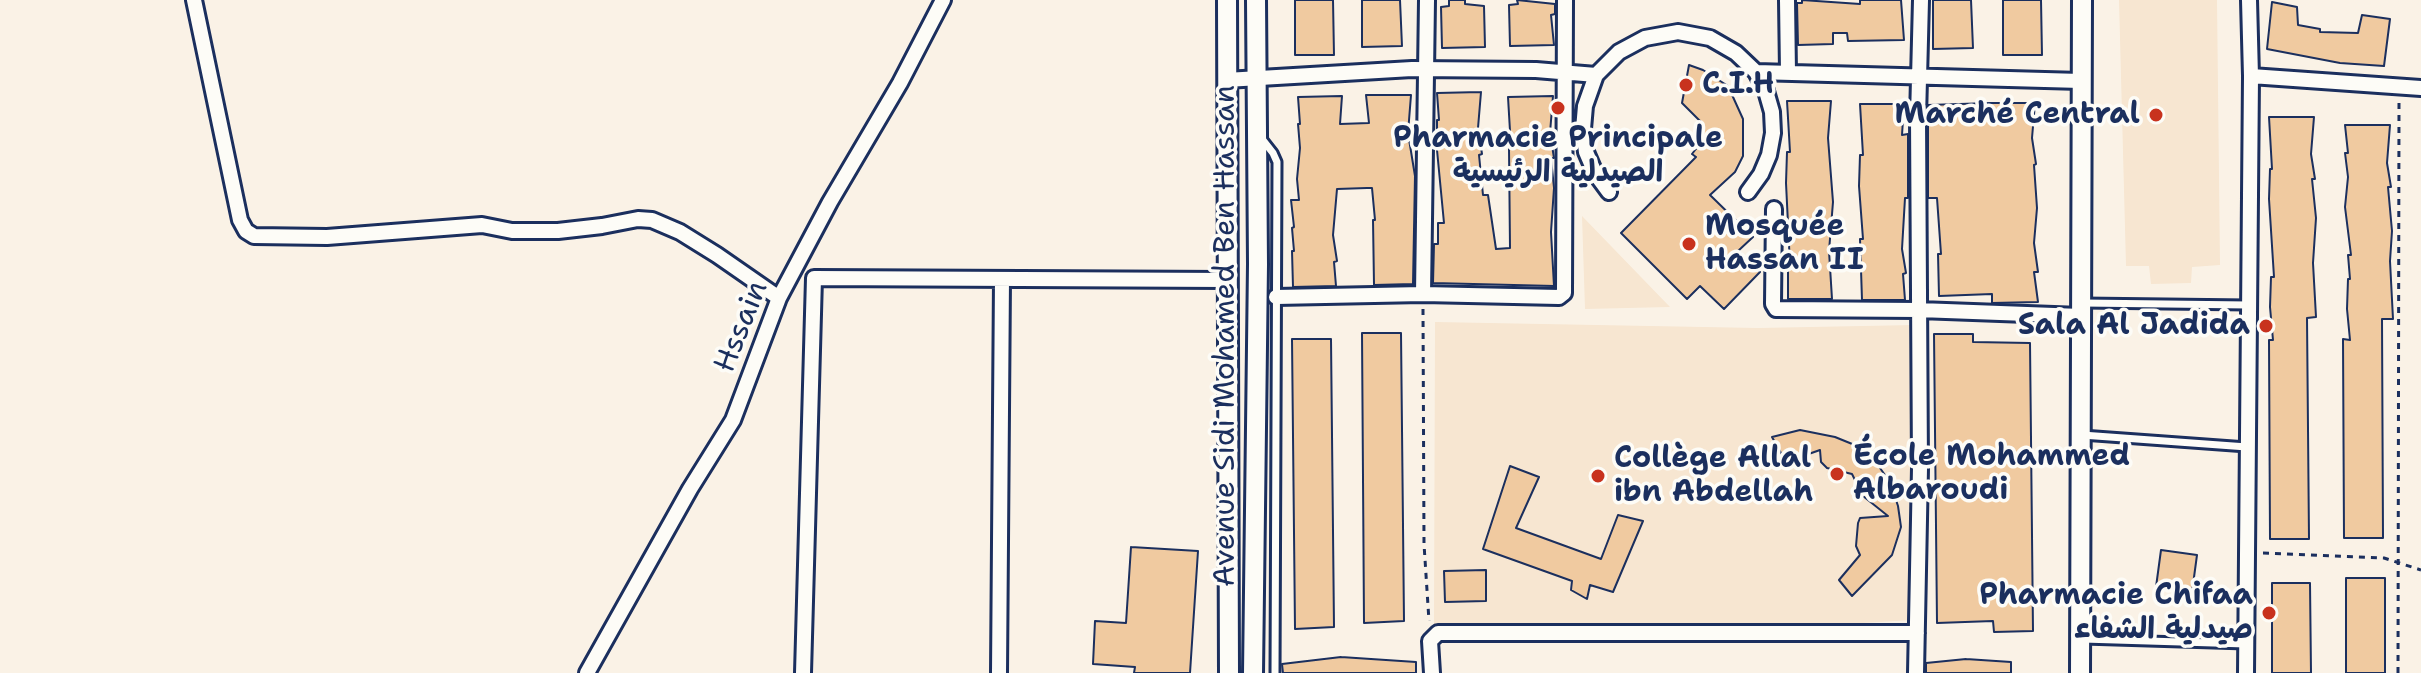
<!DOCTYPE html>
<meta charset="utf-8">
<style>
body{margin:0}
canvas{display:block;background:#faf2e6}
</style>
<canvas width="2421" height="673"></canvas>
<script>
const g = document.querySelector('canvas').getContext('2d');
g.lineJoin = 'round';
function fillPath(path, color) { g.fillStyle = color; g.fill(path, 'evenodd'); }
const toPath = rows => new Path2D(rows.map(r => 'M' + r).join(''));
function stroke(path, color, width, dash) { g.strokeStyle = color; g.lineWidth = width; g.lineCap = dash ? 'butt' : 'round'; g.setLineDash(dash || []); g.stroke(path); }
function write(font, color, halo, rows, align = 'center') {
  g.font = font + ' "Shantell Sans","Playpen Sans Arabic",sans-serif'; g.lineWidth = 7; g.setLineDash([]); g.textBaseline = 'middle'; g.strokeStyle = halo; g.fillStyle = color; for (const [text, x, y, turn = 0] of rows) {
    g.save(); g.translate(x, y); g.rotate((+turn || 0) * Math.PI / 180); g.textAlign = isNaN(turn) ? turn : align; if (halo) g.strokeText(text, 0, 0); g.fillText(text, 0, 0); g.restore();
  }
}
fillPath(toPath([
 [2119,0,2217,0,2220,265,2192,267,2191,283,2151,284,2149,266,2126,266],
 [1582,216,1670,307,1585,309],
 [1435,322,1758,328,1915,325,1912,620,1764,629,1434,624]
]), '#f7e6d1');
const building = toPath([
 [1295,0,1333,0,1334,55,1295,55,1295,0],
 [1362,0,1400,0,1402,46,1362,47,1362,0],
 [1449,0,1465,0,1465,4,1484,6,1485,47,1442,48,1441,7,1449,6,1449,0],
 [1517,0,1555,4,1555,14,1551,15,1554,45,1510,46,1509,5,1518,4,1517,0],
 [1802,0,1860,4,1860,0,1901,0,1904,40,1848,41,1847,33,1833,33,1833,44,1798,45,1797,3,1802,3,1802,0],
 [1933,0,1971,0,1973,48,1933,49,1933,0],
 [2003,0,2041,0,2042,55,2003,55,2003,0],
 [2272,2,2297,7,2298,25,2320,29,2320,32,2358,33,2362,15,2390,19,2384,66,2340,63,2267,49,2272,2],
 [1689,65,1703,70,1728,86,1743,119,1743,156,1735,172,1710,195,1753,237,1738,251,1760,272,1724,309,1700,286,1687,299,1621,233,1696,157,1692,154,1699,145,1703,124,1682,103,1689,65],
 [1481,92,1478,128,1482,154,1479,155,1483,195,1488,195,1496,249,1510,248,1509,148,1511,148,1508,97,1553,96,1550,133,1554,158,1551,158,1554,188,1551,232,1554,286,1433,283,1434,244,1438,244,1438,223,1444,223,1437,150,1437,120,1439,120,1437,93,1481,92],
 [1366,95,1411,95,1408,133,1415,176,1413,284,1374,285,1373,220,1375,220,1372,188,1367,188,1337,189,1333,235,1337,261,1334,262,1336,286,1293,287,1292,251,1294,251,1292,228,1294,227,1291,200,1299,200,1297,179,1300,148,1298,124,1300,124,1298,97,1342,96,1340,124,1369,123,1366,95],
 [1787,101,1831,101,1828,138,1833,202,1829,251,1832,299,1788,299,1788,265,1790,265,1786,183,1787,152,1790,152,1787,101],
 [1991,103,2035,103,2032,138,2036,164,2034,165,2037,208,2034,243,2038,272,2034,272,2038,302,1992,303,1992,294,1939,296,1938,254,1941,254,1937,198,1928,198,1928,105,1991,103],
 [1860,104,1904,104,1902,135,1908,134,1908,198,1905,198,1902,249,1906,273,1903,274,1905,300,1862,300,1860,239,1863,239,1859,186,1860,155,1863,155,1860,104],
 [2269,117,2314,117,2311,154,2315,179,2312,179,2316,218,2313,263,2316,317,2307,318,2309,539,2270,539,2269,340,2273,340,2270,307,2271,277,2274,277,2269,199,2270,169,2272,169,2269,117],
 [2345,125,2390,125,2387,163,2391,187,2388,187,2392,231,2390,261,2393,319,2382,319,2383,538,2344,538,2343,339,2350,340,2347,309,2348,279,2350,279,2348,255,2351,255,2345,207,2348,177,2345,153,2348,153,2345,125],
 [1362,333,1401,333,1404,621,1364,623,1362,333],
 [1934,334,1973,334,1973,342,2030,343,2033,631,1994,632,1993,621,1937,623,1934,334],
 [1292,339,1331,339,1334,627,1295,629,1292,339],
 [1800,430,1835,437,1867,450,1890,482,1898,506,1901,527,1892,555,1852,596,1839,580,1860,555,1856,546,1858,523,1860,518,1888,516,1863,496,1852,474,1827,468,1821,462,1820,450,1786,462,1772,437,1800,430],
 [1510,466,1539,477,1516,528,1601,559,1618,515,1643,521,1613,592,1590,585,1587,599,1571,590,1572,581,1483,549,1510,466],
 [1131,547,1198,551,1190,673,1134,673,1135,667,1093,664,1095,621,1126,623,1131,547],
 [2161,550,2197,555,2192,592,2156,587,2161,550],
 [1486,570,1486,601,1445,602,1444,571,1486,570],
 [2346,578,2385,578,2385,673,2346,673,2346,578],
 [2272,583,2310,583,2311,673,2272,673,2272,583],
 [1341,657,1416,662,1416,673,1283,673,1282,664,1341,657],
 [1966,659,2011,662,2011,673,1926,673,1926,663,1966,659]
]);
fillPath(building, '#f0caa0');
stroke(building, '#1b2f5e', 2);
const lane = toPath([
 [1262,139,1273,153,1277,162,1275,673],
 [2083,303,2248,305],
 [2082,435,2247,447],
 [2083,639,2246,644]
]);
const street = toPath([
 [194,0,240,220,246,231,254,236,327,237,482,225,512,231,558,231,602,226,638,219,652,220,680,232,717,255,779,298],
 [1787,0,1788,72],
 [1756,72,2081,81],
 [2251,76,2421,88],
 [1226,80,1412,69,1536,70,1596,75],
 [1609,192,1595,173,1586,152,1583,129,1585,106,1596,75,1619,52,1645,38,1678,32,1710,38,1736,53,1756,72,1766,91,1772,112,1773,133,1769,155,1761,174,1748,192],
 [1774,209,1773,304,1776,309,1919,310,2081,316],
 [1423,294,1427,0],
 [1276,297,1423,294,1559,297,1564,293,1565,0],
 [587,673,690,489,733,420,779,298,830,202,900,83,943,0],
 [803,673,814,278,1227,280],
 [999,673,1002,279],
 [1432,673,1430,641,1438,633,1917,633],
 [1916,673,1920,468,1918,118,1921,0],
 [2246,673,2251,76,2249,0]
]);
const secondary = toPath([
 [1227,0,1229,673],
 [1253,673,1258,264,1256,0],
 [2080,673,2082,0]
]);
stroke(lane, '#1b2f5e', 13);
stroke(street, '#1b2f5e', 20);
stroke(secondary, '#1b2f5e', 24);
stroke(toPath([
 [1423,309,1424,544,1429,621],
 [2263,553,2384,558,2421,570],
 [2398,673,2399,102]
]), '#1b2f5e', 3, [6, 6]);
stroke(lane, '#fdfcf7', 7);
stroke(street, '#fdfcf7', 14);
stroke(secondary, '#fdfcf7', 18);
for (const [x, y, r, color] of [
 [1686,85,8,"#c8321e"],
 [1558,108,8,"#c8321e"],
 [2156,115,8,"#c8321e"],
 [1689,244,8,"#c8321e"],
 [2266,326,8,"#c8321e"],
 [1837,474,8,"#c8321e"],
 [1598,476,8,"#c8321e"],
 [2269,613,8,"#c8321e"]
]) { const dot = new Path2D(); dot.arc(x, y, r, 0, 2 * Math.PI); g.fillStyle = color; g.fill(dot); stroke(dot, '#fdfcf7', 3); }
write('bold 30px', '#1b2f5e', '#fdfcf7', [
 ["C.I.H",1702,85],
 ["Marché Central",2140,115,"right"],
 ["Pharmacie Principale",1558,139,"center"],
 ["الصيدلية الرئيسية",1558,173,"center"],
 ["Mosquée",1705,227],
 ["Hassan II",1705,261],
 ["Sala Al Jadida",2250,326,"right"],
 ["École Mohammed",1853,457],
 ["Albaroudi",1853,491],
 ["Collège Allal",1614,459],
 ["ibn Abdellah",1614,493],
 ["Pharmacie Chifaa",2253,596,"right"],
 ["صيدلية الشفاء",2253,630,"right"]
], 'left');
write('30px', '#1b2f5e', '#fdfcf7', [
 ["Hssain",742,327,-68],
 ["Avenue Sidi Mohamed Ben Hassan",1226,336,-90]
]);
</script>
